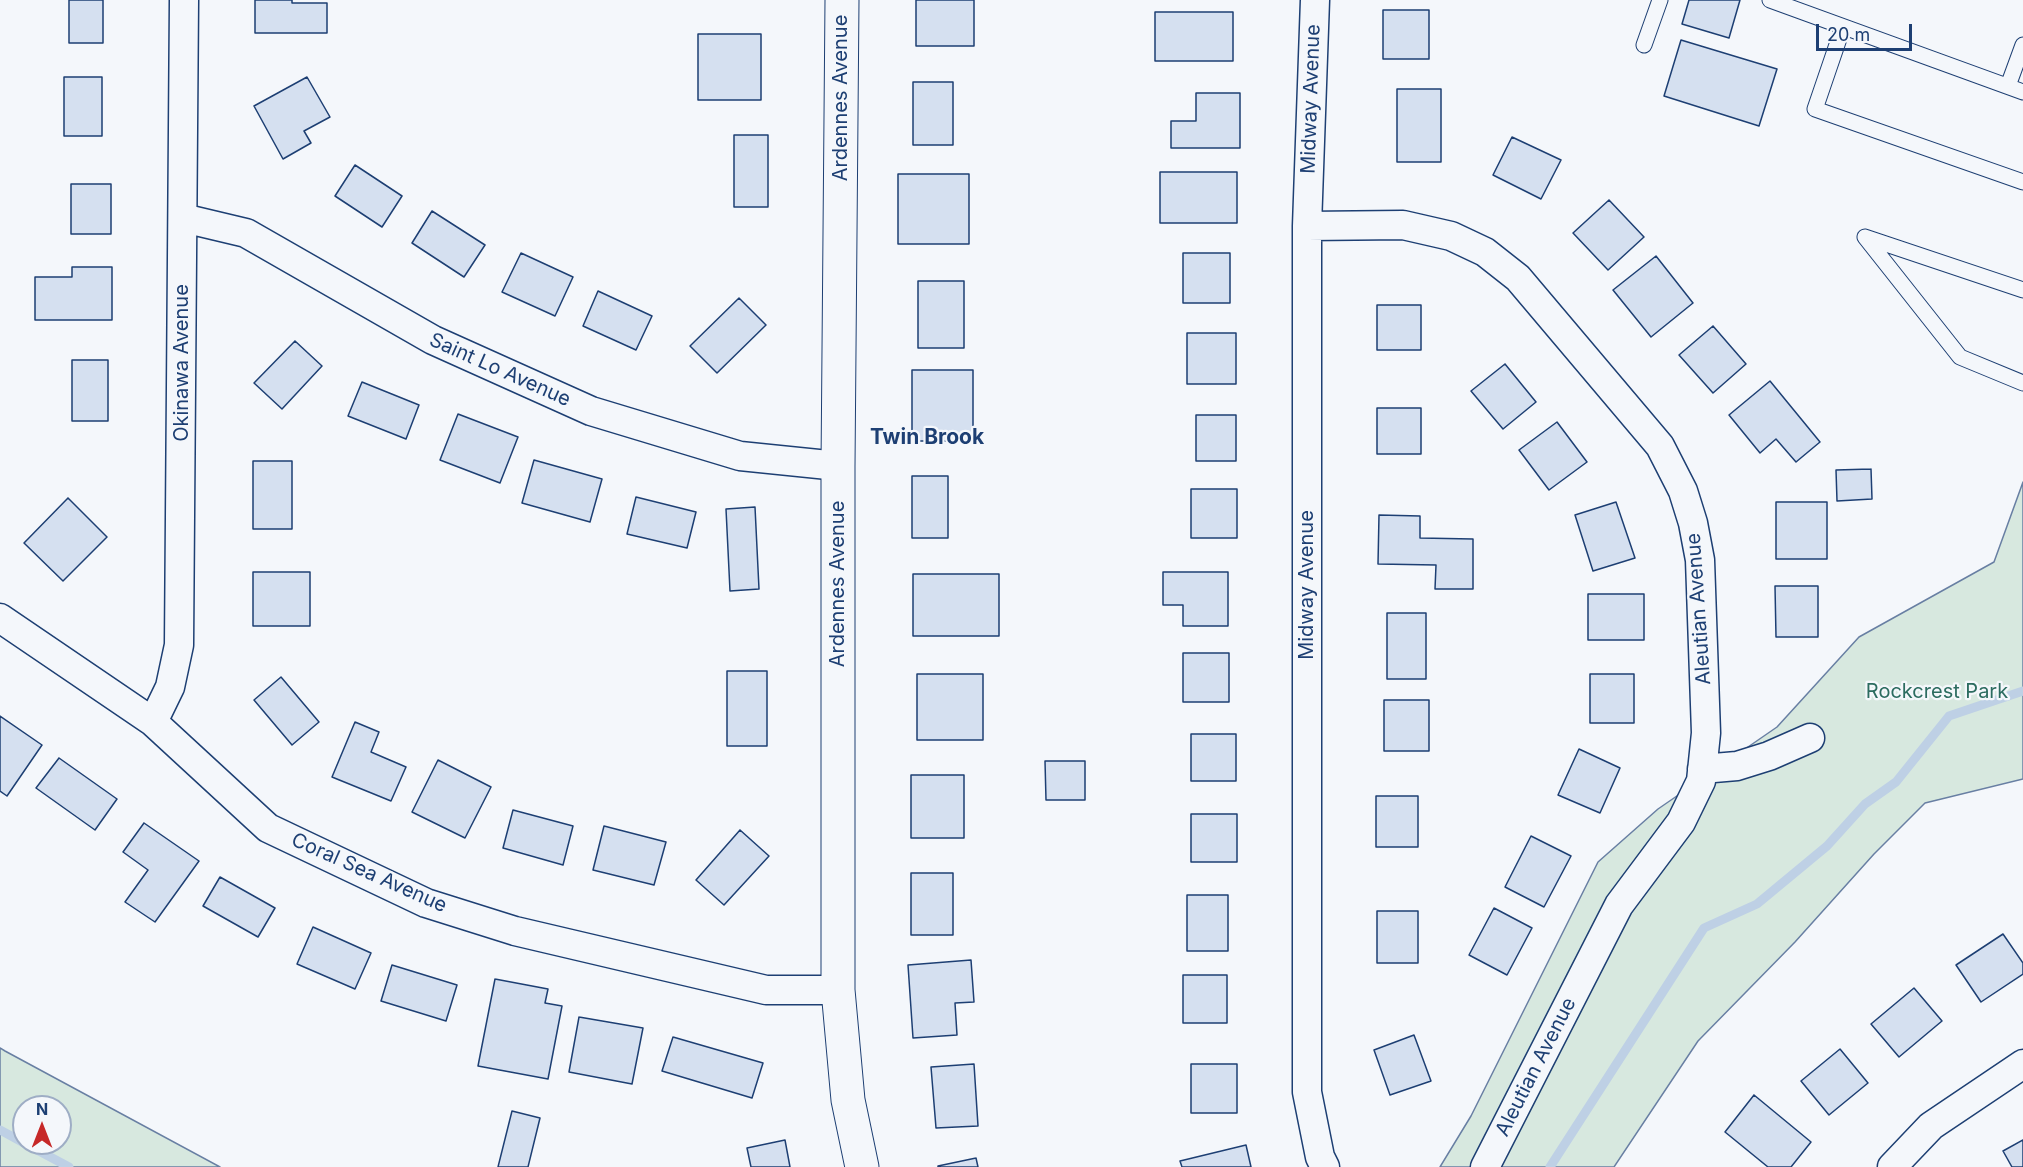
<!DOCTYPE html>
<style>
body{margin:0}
#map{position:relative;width:2023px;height:1167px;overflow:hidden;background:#f4f7fb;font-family:Inter,sans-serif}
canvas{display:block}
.north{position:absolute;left:12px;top:1095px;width:60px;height:60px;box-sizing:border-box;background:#f4f7fb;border:2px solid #9eadc5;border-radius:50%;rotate:0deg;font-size:16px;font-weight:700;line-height:24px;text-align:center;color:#1d3f73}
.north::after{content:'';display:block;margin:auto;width:21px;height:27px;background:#c62828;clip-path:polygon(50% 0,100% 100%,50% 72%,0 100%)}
.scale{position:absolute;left:1816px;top:24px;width:96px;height:27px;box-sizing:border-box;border:3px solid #1d3f73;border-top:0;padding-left:8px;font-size:18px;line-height:21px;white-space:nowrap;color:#1d3f73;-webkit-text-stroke:4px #f4f7fb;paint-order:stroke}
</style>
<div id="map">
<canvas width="2023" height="1167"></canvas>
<div class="north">N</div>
<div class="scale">20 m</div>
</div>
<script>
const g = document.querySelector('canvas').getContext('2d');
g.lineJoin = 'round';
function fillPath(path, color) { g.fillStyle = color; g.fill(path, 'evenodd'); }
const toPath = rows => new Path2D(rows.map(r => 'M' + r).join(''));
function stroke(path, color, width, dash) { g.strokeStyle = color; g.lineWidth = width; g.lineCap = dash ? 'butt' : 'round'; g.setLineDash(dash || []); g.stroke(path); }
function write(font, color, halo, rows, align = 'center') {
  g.font = font + ' Inter,sans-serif'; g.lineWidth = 4.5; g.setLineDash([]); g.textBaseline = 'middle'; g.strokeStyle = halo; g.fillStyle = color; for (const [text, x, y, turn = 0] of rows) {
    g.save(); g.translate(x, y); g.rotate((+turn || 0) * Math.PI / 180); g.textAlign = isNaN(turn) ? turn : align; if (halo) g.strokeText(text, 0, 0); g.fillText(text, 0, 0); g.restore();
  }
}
const green = toPath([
 [2023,482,2023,779,1925,803,1874,854,1795,942,1698,1041,1614,1167,1440,1167,1471,1116,1598,862,1658,809,1777,727,1859,637,1994,562,2023,482],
 [0,1048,5,1051,220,1167,0,1167,0,1048],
 [24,1107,60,1107,60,1143,24,1143,24,1107]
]);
fillPath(green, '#d7e8df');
stroke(green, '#687fa3', 1.5);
stroke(toPath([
 [0,1130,24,1143],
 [24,1143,69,1167],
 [1550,1167,1704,928,1757,904,1827,846,1865,804,1896,782,1949,716,2023,691]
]), '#bed0e5', 9);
const building = toPath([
 [69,0,103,0,103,43,69,43,69,0],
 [255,0,292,0,292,3,327,3,327,33,255,33,255,0],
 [916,0,974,0,974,46,916,46,916,0],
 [1689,0,1740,0,1729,38,1682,24,1689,0],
 [1383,10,1429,10,1429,59,1383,59,1383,10],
 [1155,12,1233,12,1233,61,1155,61,1155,12],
 [698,34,761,34,761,100,698,100,698,34],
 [1681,40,1777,69,1759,126,1664,96,1681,40],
 [64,77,102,77,102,136,64,136,64,77],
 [307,77,330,117,304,131,311,143,283,159,254,106,307,77],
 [913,82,953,82,953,145,913,145,913,82],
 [1397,89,1441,89,1441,162,1397,162,1397,89],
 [1196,93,1240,93,1240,148,1171,148,1171,121,1196,121,1196,93],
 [734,135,768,135,768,207,734,207,734,135],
 [1512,137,1561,160,1541,199,1493,175,1512,137],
 [355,165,402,196,382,227,335,196,355,165],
 [1160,172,1237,172,1237,223,1160,223,1160,172],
 [898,174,969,174,969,244,898,244,898,174],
 [71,184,111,184,111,234,71,234,71,184],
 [1609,200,1644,237,1608,270,1573,233,1609,200],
 [432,211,485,245,464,277,412,243,432,211],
 [521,253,573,277,555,316,502,292,521,253],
 [1183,253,1230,253,1230,303,1183,303,1183,253],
 [1656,256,1693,303,1651,337,1613,290,1656,256],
 [72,267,112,267,112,320,35,320,35,277,72,277,72,267],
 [918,281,964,281,964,348,918,348,918,281],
 [598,291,652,316,636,350,583,326,598,291],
 [739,298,766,325,717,373,690,346,739,298],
 [1377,305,1421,305,1421,350,1377,350,1377,305],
 [1713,326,1746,364,1713,393,1679,355,1713,326],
 [1187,333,1236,333,1236,384,1187,384,1187,333],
 [295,341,322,366,282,409,254,383,295,341],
 [72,360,108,360,108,421,72,421,72,360],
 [1505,364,1536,402,1503,429,1471,391,1505,364],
 [912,370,973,370,973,441,912,441,912,370],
 [1770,381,1820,442,1796,462,1776,439,1760,453,1729,415,1770,381],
 [362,382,419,405,406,439,348,416,362,382],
 [1377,408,1421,408,1421,454,1377,454,1377,408],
 [458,414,518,437,500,483,440,460,458,414],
 [1196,415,1236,415,1236,461,1196,461,1196,415],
 [1557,422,1587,462,1549,490,1519,450,1557,422],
 [534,460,602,479,590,522,522,503,534,460],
 [253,461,292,461,292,529,253,529,253,461],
 [1871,469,1872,499,1837,501,1836,470,1871,469],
 [912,476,948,476,948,538,912,538,912,476],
 [1191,489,1237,489,1237,538,1191,538,1191,489],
 [636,497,696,512,687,548,627,534,636,497],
 [68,498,107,537,63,581,24,543,68,498],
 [1616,502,1635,558,1593,571,1575,515,1616,502],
 [1776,502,1827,502,1827,559,1776,559,1776,502],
 [755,507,759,589,730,591,726,509,755,507],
 [1379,515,1420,516,1420,538,1473,539,1473,589,1435,589,1436,565,1378,564,1379,515],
 [253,572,310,572,310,626,253,626,253,572],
 [1163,572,1228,572,1228,626,1183,626,1183,605,1163,605,1163,572],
 [913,574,999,574,999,636,913,636,913,574],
 [1775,586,1818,586,1818,637,1776,637,1775,586],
 [1588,594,1644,594,1644,640,1588,640,1588,594],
 [1387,613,1426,613,1426,679,1387,679,1387,613],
 [1183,653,1229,653,1229,702,1183,702,1183,653],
 [727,671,767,671,767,746,727,746,727,671],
 [917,674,983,674,983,740,917,740,917,674],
 [1590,674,1634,674,1634,723,1590,723,1590,674],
 [281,677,319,722,292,745,254,700,281,677],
 [1384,700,1429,700,1429,751,1384,751,1384,700],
 [0,716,42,745,7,796,0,791,0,716],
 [355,722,379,732,371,752,406,767,391,801,332,777,355,722],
 [1191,734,1236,734,1236,781,1191,781,1191,734],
 [1579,749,1620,768,1600,813,1558,795,1579,749],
 [59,758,117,799,95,830,36,788,59,758],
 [438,760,491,787,465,838,412,812,438,760],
 [1045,761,1085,761,1085,800,1046,800,1045,761],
 [911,775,964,775,964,838,911,838,911,775],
 [1376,796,1418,796,1418,847,1376,847,1376,796],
 [513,810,573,826,563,865,503,848,513,810],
 [1191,814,1237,814,1237,862,1191,862,1191,814],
 [144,823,199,861,155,922,125,902,148,870,123,852,144,823],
 [604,826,666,842,654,885,593,870,604,826],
 [740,830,769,856,724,905,696,880,740,830],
 [1531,836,1571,856,1544,907,1505,887,1531,836],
 [911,873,953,873,953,935,911,935,911,873],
 [220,877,275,908,258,937,203,906,220,877],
 [1187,895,1228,895,1228,951,1187,951,1187,895],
 [1494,908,1532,928,1507,975,1469,955,1494,908],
 [1377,911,1418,911,1418,963,1377,963,1377,911],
 [313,927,371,953,355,989,297,964,313,927],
 [2003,934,2023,963,2023,974,1981,1002,1956,965,2003,934],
 [971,960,974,1002,955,1003,957,1035,913,1038,908,965,971,960],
 [392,965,457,985,446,1021,381,1001,392,965],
 [1183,975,1227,975,1227,1023,1183,1023,1183,975],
 [495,979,548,989,545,1003,562,1006,548,1079,478,1066,495,979],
 [1914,988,1942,1021,1899,1057,1871,1024,1914,988],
 [579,1017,643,1028,632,1084,569,1072,579,1017],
 [1414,1035,1431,1081,1390,1095,1374,1050,1414,1035],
 [673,1037,763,1063,752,1098,662,1071,673,1037],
 [1840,1049,1868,1083,1829,1115,1801,1081,1840,1049],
 [974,1064,978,1126,936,1128,931,1067,974,1064],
 [1191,1064,1237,1064,1237,1113,1191,1113,1191,1064],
 [1754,1095,1811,1142,1791,1167,1768,1167,1725,1132,1754,1095],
 [512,1111,540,1118,528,1167,498,1167,512,1111],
 [785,1140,790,1167,751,1167,747,1148,785,1140],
 [2023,1140,2023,1167,2012,1167,2003,1151,2023,1140],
 [1246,1145,1251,1167,1182,1167,1180,1161,1246,1145],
 [976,1158,978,1167,938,1167,938,1166,976,1158]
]);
fillPath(building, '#d5e0f0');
stroke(building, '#1d3f73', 1.5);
const lane = toPath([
 [1770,0,2023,92],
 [1843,27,1815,109,2023,182],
 [1644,45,1660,0],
 [2008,86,2023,45],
 [1865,237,1960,357,2023,383],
 [1865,237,2023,290]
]);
const street = toPath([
 [1315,0,1307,226,1307,1092,1320,1157,1325,1167],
 [183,218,246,233,433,340,591,411,740,456,838,466],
 [1307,226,1403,225,1451,236,1485,252,1518,278,1660,446,1683,491,1693,523,1700,560,1706,733,1701,781,1681,822,1619,905,1485,1167],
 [0,618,153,722,268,828,426,903,515,931,766,990,838,990],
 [153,722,170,687,179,645,184,0],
 [1702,769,1737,766,1769,756,1810,738],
 [1892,1167,1931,1126,2023,1064]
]);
const secondary = toPath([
 [842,0,838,466,838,990,848,1100,862,1167]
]);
stroke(lane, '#1d3f73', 17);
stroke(street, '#1d3f73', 31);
stroke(secondary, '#1d3f73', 35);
stroke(lane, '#f4f7fb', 15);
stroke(street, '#f4f7fb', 28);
stroke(secondary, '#f4f7fb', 33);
write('20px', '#1d3f73', '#f4f7fb', [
 ["Ardennes Avenue",841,98,-90],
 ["Midway Avenue",1311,99,-88],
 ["Okinawa Avenue",182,363,-90],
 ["Saint Lo Avenue",500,370,24],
 ["Ardennes Avenue",838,584,-90],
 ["Midway Avenue",1307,585,-90],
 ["Aleutian Avenue",1699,609,-94],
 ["Coral Sea Avenue",369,873,24],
 ["Aleutian Avenue",1536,1067,-63]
]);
write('20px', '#2c6c60', '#f4f7fb', [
 ["Rockcrest Park",1937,692]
]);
write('bold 21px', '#1d3f73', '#f4f7fb', [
 ["Twin Brook",927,438]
]);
</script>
